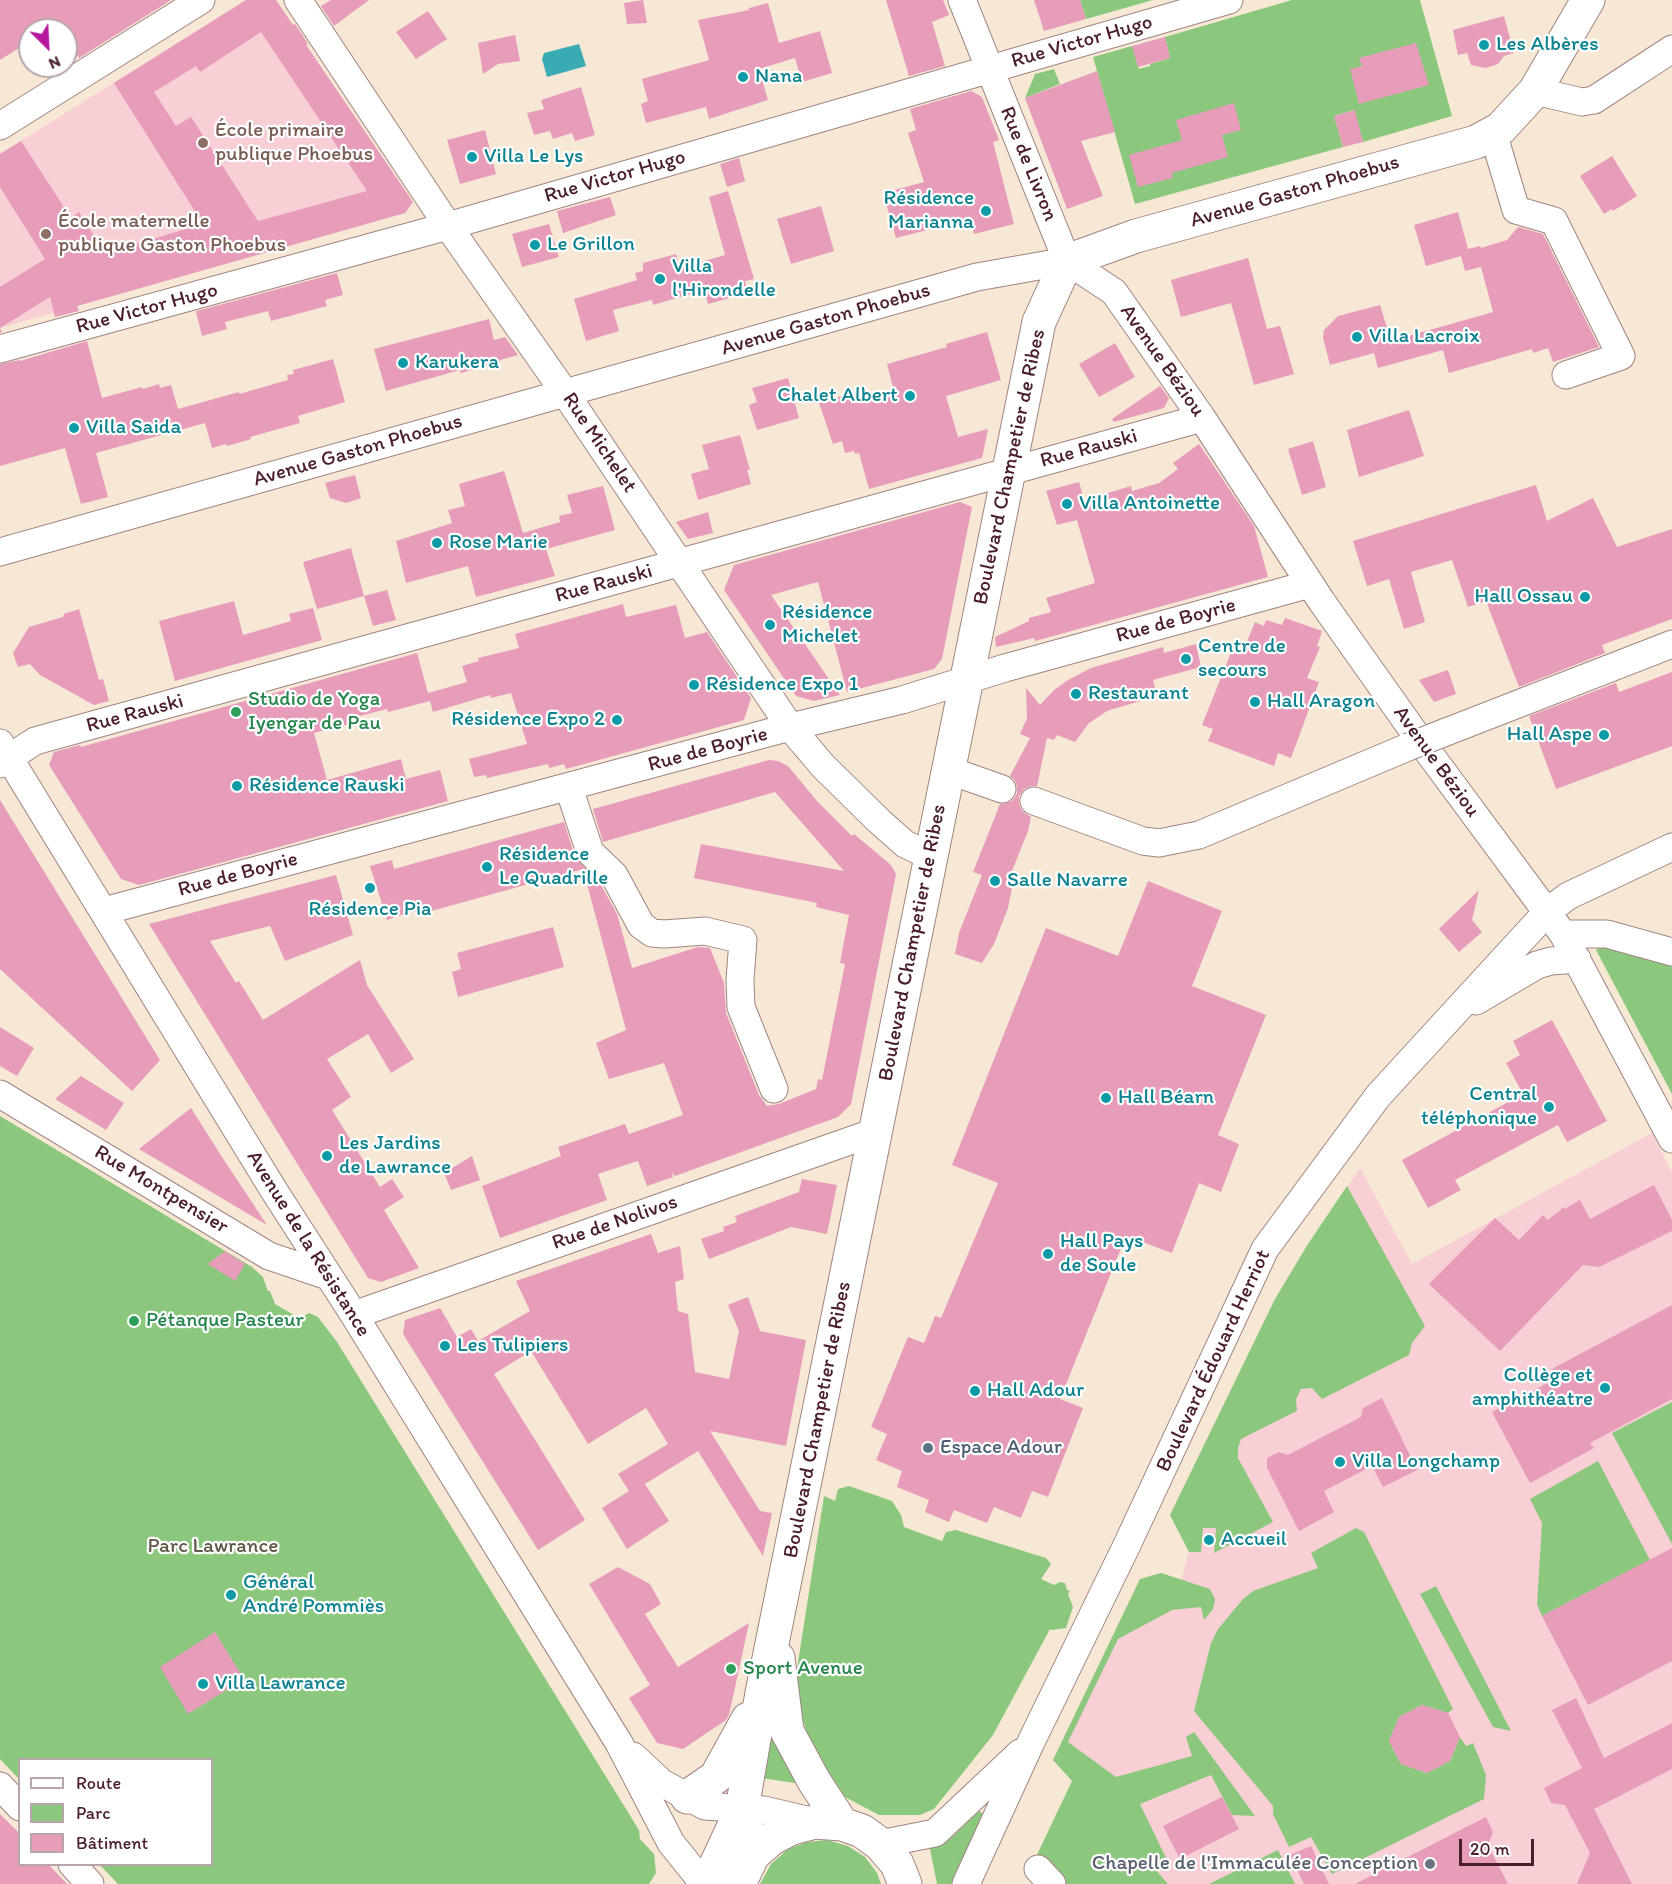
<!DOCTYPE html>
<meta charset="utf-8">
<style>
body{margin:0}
#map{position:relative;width:1672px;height:1884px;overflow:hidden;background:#f7e8d5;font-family:Itim,sans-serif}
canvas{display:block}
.legend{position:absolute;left:18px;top:1758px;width:195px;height:108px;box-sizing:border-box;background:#fff;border:2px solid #b7a5aa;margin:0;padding:8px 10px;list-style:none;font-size:18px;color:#4a1f2b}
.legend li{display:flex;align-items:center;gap:12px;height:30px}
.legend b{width:30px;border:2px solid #b7a5aa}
.north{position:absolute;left:18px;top:18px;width:60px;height:60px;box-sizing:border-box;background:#fff;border:2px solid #b7a5aa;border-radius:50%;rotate:156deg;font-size:16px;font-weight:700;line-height:24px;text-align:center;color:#4a1f2b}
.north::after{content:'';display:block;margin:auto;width:21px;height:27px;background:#b5179e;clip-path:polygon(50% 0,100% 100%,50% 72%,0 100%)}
.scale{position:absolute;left:1459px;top:1839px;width:75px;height:27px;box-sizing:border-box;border:3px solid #4a1f2b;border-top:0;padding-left:8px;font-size:18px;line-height:21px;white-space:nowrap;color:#4a1f2b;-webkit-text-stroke:4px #fff;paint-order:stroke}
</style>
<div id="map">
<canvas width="1672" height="1884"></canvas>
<ul class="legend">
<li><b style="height:8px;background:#fff"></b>Route</li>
<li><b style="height:16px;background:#8bc87d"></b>Parc</li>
<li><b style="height:16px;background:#e79cba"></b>Bâtiment</li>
</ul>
<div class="north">N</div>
<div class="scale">20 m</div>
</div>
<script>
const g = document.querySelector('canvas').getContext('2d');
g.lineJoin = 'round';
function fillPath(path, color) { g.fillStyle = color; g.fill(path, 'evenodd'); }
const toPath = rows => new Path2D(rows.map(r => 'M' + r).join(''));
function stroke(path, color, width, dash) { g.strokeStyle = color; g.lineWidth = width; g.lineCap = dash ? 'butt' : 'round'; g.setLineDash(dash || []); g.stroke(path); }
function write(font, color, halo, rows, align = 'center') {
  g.font = font + ' Itim,sans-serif'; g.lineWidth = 4.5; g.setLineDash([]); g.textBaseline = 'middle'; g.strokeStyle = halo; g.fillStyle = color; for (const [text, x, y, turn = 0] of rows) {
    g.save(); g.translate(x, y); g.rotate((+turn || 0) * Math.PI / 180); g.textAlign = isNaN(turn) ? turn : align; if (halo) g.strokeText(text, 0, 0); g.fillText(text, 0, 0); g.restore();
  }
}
fillPath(toPath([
 [246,0,276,0,413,203,405,213,0,328,0,154],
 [1652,1133,1672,1173,1672,1884,1168,1884,1053,1760,1140,1579,1161,1573,1181,1580,1189,1552,1170,1515,1275,1299,1308,1244,1360,1168,1412,1264]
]), '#f7cfd5');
fillPath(toPath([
 [1080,0,1153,0,1086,19],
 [1292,0,1420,0,1452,116,1363,142,1354,110,1334,116,1343,147,1135,204,1093,57,1132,46,1139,69,1150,66,1150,64,1170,58,1165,37],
 [1054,69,1060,84,1025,98,1035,74],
 [1603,945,1672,963,1672,1094,1596,950],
 [0,1116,252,1267,263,1277,266,1286,268,1291,270,1291,275,1304,294,1315,302,1317,309,1313,318,1317,337,1342,639,1830,640,1839,654,1854,656,1873,649,1884,118,1884,100,1865,212,1864,212,1760,20,1760,19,1779,0,1759],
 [1347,1186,1425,1326,1412,1343,1409,1355,1322,1399,1312,1388,1301,1389,1296,1399,1297,1411,1241,1439,1238,1448,1238,1458,1273,1522,1214,1553,1216,1528,1203,1528,1201,1552,1189,1552,1170,1515,1275,1299,1308,1244],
 [1672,1402,1672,1544,1612,1433],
 [1598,1461,1650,1560,1542,1616,1537,1604,1542,1523,1530,1499],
 [849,1486,892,1501,901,1515,904,1527,942,1541,946,1532,956,1530,1046,1558,1051,1564,1041,1579,1054,1585,1060,1582,1065,1583,1067,1590,1070,1591,1068,1594,1073,1607,1066,1628,1052,1630,1050,1629,993,1735,934,1809,920,1815,879,1815,845,1797,809,1741,794,1688,824,1496,835,1501,838,1489],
 [1356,1528,1364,1532,1453,1709,1448,1713,1422,1705,1399,1717,1389,1741,1401,1764,1427,1773,1450,1761,1460,1737,1466,1746,1473,1743,1486,1775,1484,1799,1332,1874,1311,1837,1289,1847,1273,1814,1273,1806,1194,1711,1211,1643,1218,1629,1243,1599,1253,1591,1318,1568,1311,1553],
 [1161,1573,1210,1589,1215,1599,1213,1609,1204,1620,1201,1607,1172,1610,1118,1639,1068,1742,1116,1777,1192,1756,1186,1737,1194,1732,1255,1816,1232,1815,1211,1775,1140,1804,1167,1860,1154,1868,1168,1884,1059,1884,1035,1859,1072,1781,1053,1760,1140,1579],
 [1436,1586,1511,1731,1493,1727,1420,1594],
 [766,1726,801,1784,761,1778],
 [979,1811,985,1815,952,1884,937,1884,930,1849,952,1837],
 [827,1840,848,1846,865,1857,877,1873,881,1884,760,1884,771,1864,788,1849,807,1842],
 [1278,1850,1295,1884,1209,1884]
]), '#8bc87d');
fillPath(toPath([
 [579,44,586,66,547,77,542,59,544,53]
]), '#39abb2');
fillPath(toPath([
 [0,0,171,0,79,58,66,37,66,30,30,30,30,41,0,60],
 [246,0,276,0,293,25,295,24,308,44,306,45,413,202,405,213,77,306,79,311,55,317,50,297,0,328,2,332,0,333,0,287,45,259,0,187,0,154,21,141,71,218,79,212,105,253,203,224,114,83],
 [261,32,367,191,258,221,191,117,176,126,154,92,196,66,200,72],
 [331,0,369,0,334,26,321,6],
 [643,0,647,23,627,24,624,3],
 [886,0,943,0,949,15,932,22,945,66,909,76],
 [1034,0,1080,0,1086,19,1044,31],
 [768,3,779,43,820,31,832,73,802,82,795,58,759,69,768,100,709,119,706,107,646,123,641,104,648,101,642,79,709,60,698,20,749,10,749,8],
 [428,11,447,39,416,59,396,32],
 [1504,16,1514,53,1504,56,1498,64,1486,68,1471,65,1467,53,1458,55,1453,30],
 [515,35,520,61,498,64,483,74,478,43],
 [1165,37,1170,58,1138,67,1132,46],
 [1416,43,1429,85,1359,104,1350,69,1362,66,1359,58],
 [1097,71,1115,132,1081,141,1103,196,1067,209,1025,98],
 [581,87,595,135,575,141,572,133,553,139,550,131,534,135,527,113,544,109,541,100],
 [971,91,982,97,999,140,993,142,1014,224,974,234,970,219,896,238,883,193,924,182,908,133,916,130,910,109],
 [1234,103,1241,130,1222,135,1228,157,1172,173,1173,178,1138,187,1129,155,1182,140,1176,120],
 [1355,110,1363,142,1343,147,1334,116],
 [485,130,496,174,460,184,447,140],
 [1612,156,1637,196,1613,211,1612,209,1604,214,1580,176],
 [739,158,745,181,727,187,720,164],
 [728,191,754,279,745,281,748,293,708,304,704,290,653,305,652,300,613,310,619,331,586,341,574,299,637,280,635,273,643,271,643,263,676,254,680,268,725,255,709,197],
 [610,197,616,215,563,233,557,211],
 [821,206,834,251,791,264,777,219],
 [1458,212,1468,249,1480,246,1481,248,1507,240,1518,227,1543,234,1599,347,1553,362,1548,348,1533,353,1532,349,1449,373,1443,350,1378,368,1374,353,1330,365,1323,338,1324,330,1338,316,1380,305,1391,341,1493,312,1481,267,1465,271,1461,256,1426,266,1414,225],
 [549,224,559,257,522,267,512,234],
 [1248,258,1267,329,1280,326,1294,374,1254,385,1231,303,1181,317,1171,280],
 [337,273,343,295,325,300,327,306,271,321,268,311,225,322,227,329,202,336,196,312,197,311],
 [489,319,494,340,505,337,518,355,500,360,500,362,461,373,460,370,386,391,374,349],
 [987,332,1001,380,946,396,958,437,988,429,982,458,869,489,859,453,855,454,854,451,845,453,842,441,833,444,819,403,852,393,855,402,894,391,887,364,947,347,946,344],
 [87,341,102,398,142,387,143,389,159,384,160,388,171,385,178,409,239,392,239,394,288,380,287,375,294,374,293,370,333,359,345,402,298,416,300,423,250,437,251,439,227,446,226,444,212,448,205,423,96,453,108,497,81,504,65,448,0,466,0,364,20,360,20,361],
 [1115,343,1135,377,1099,397,1079,364],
 [788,378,799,418,757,430,749,405,757,402,752,388],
 [1160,386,1169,398,1164,408,1114,422,1112,419],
 [1409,410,1424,456,1359,477,1347,430],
 [740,435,750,470,747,470,751,484,698,500,691,474,709,469,702,445],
 [1313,441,1326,487,1302,495,1288,449],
 [1199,444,1254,526,1268,577,1035,641,1034,638,996,647,995,637,1029,621,1029,618,1051,612,1046,598,1095,583,1077,520,1057,525,1046,491,1079,482,1084,500,1131,486,1132,491,1159,483,1178,469,1173,463],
 [504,471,523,533,560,522,559,516,572,513,567,495,603,486,615,530,546,549,555,576,476,597,468,566,406,583,396,541,452,523,448,510,465,506,459,484],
 [355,475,361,498,346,503,330,498,325,483],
 [1536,485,1547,521,1593,498,1617,547,1672,529,1672,619,1602,645,1605,653,1519,687,1486,601,1468,607,1452,560,1411,572,1425,622,1404,629,1389,579,1367,586,1353,541],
 [960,502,972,507,942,659,934,669,847,692,818,582,771,595,840,695,814,701,796,696,724,590,734,565],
 [708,512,713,533,688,539,676,522],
 [351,548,364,596,317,609,303,562],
 [387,590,396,620,373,626,364,596],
 [234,601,243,635,291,621,289,614,313,608,322,640,175,681,159,621],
 [623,604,626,617,676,605,685,638,707,632,751,698,744,720,566,769,564,764,549,768,548,764,487,778,486,775,474,777,469,759,527,744,511,693,491,698,490,695,433,712,430,701,388,712,387,709,352,718,353,723,314,733,327,780,401,759,406,779,440,770,448,801,139,885,121,879,49,765,54,752,80,745,81,747,417,653,428,693,467,682,462,666,479,661,478,658,519,648,515,634],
 [79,609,99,680,103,679,109,701,94,705,40,675,30,664,18,667,13,653,29,627,63,617,64,614],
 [1285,618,1322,631,1317,646,1320,647,1307,678,1319,682,1291,758,1278,753,1274,766,1208,741,1213,729,1202,725,1232,650,1242,654,1255,622,1264,626,1266,620,1282,625],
 [1196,644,1201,667,1153,680,1157,696,1107,711,1089,723,1075,742,1057,735,1054,740,1047,738,1037,786,1031,786,1024,789,1019,796,1019,804,1022,811,1031,817,1028,831,1006,886,1012,888,1008,908,994,944,982,963,955,954,959,933,982,875,973,872,1000,804,1012,801,1017,794,1017,786,1014,779,1010,776,1030,738,1020,734,1027,718,1026,688,1040,705,1054,690,1068,680,1091,668,1163,647,1164,653],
 [1448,670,1456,694,1434,702,1419,680],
 [1672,672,1672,746,1556,789,1529,716,1616,683,1619,692],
 [769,760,778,761,788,766,817,801,852,836,854,834,891,865,896,874,851,1104,838,1117,675,1176,672,1172,673,1177,647,1186,638,1161,598,1174,607,1200,500,1238,482,1186,561,1156,558,1147,625,1124,629,1134,683,1115,664,1063,609,1079,596,1043,626,1030,583,869,417,915,416,912,410,912,387,920,370,866,392,860,394,869,564,822,575,857,601,885,617,914,632,968,698,947,710,948,724,983,726,1013,759,1095,767,1106,779,1104,816,1089,818,1079,822,1080,845,964,840,963,849,915,816,907,817,903,694,878,701,844,844,871,775,792,603,842,593,809],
 [0,800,160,1060,132,1091,0,969],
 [336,875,353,935,285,961,270,926,210,941,236,983,239,981,263,1020,360,960,367,985,414,1059,391,1073,368,1034,327,1059,351,1097,332,1110,380,1187,392,1179,404,1197,384,1210,419,1268,381,1282,368,1278,149,924],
 [1148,881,1222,911,1192,986,1266,1015,1218,1135,1239,1144,1221,1192,1199,1183,1172,1253,1126,1236,1060,1399,1083,1408,1048,1497,1032,1491,1021,1518,994,1507,987,1523,954,1510,949,1522,925,1512,929,1500,897,1487,902,1471,876,1460,887,1434,871,1427,908,1337,924,1343,935,1316,941,1318,998,1183,952,1165,1046,928,1118,956],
 [1479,890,1472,920,1482,932,1459,952,1439,929],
 [553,927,564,967,458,997,452,972,461,969,457,953],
 [1552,1020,1607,1121,1567,1142,1558,1125,1455,1180,1461,1190,1428,1208,1402,1160,1523,1094,1506,1063,1520,1055,1513,1041],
 [0,1027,34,1048,17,1076,0,1066],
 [81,1076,124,1103,106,1130,55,1099],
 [191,1108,222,1157,267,1225,139,1149],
 [472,1156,480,1180,451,1190,444,1173],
 [802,1179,837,1185,827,1234,791,1227,709,1259,701,1239,724,1231,723,1227,737,1222,735,1216,799,1192],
 [1654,1185,1672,1220,1672,1231,1599,1267,1583,1265,1500,1351,1429,1284,1495,1218,1519,1240,1543,1215,1548,1220,1564,1207,1565,1209,1580,1200,1590,1219],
 [651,1234,658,1253,680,1246,684,1279,675,1282,678,1311,688,1314,695,1372,729,1379,739,1331,728,1305,748,1297,760,1331,806,1340,786,1446,710,1431,760,1511,772,1513,763,1556,698,1451,645,1484,669,1521,627,1549,602,1508,629,1491,618,1474,668,1444,646,1408,588,1444,531,1351,494,1374,585,1520,538,1550,403,1334,405,1320,440,1308,457,1337,471,1329,478,1341,530,1311,516,1281],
 [225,1251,245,1264,235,1281,208,1264],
 [1672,1305,1672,1399,1590,1443,1594,1448,1530,1483,1492,1412,1557,1378,1552,1369],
 [1382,1398,1417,1470,1383,1487,1372,1466,1324,1491,1334,1512,1299,1531,1267,1468,1267,1458,1279,1452,1288,1455,1361,1417,1363,1408],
 [1672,1548,1672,1661,1588,1705,1542,1616],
 [618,1567,650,1584,661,1604,645,1614,678,1667,749,1623,729,1715,726,1720,683,1749,657,1743,629,1698,650,1685,589,1584],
 [215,1632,244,1679,188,1714,160,1667],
 [1576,1698,1604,1758,1672,1723,1672,1769,1594,1809,1632,1884,1577,1884,1590,1853,1565,1805,1551,1803,1544,1788,1582,1768,1552,1710],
 [1422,1705,1448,1713,1460,1737,1450,1761,1427,1773,1401,1764,1389,1741,1399,1717],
 [1222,1797,1239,1829,1180,1859,1163,1826],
 [0,1814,20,1834,20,1864,48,1864,67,1884,0,1884],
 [1486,1817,1493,1832,1488,1845,1508,1884,1355,1884],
 [1311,1846,1329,1884,1304,1884,1290,1855]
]), '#e79cba');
const minor = toPath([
 [298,0,448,226,565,393,790,727,823,766,879,821,905,844,930,856],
 [962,0,1067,261],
 [1535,91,1582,102,1594,100,1672,49],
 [0,126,201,0],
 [1493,133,1516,210,1554,221,1621,356,1566,375],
 [1067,261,1114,292,1202,418,1322,602,1426,749,1563,934,1672,1139],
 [0,349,448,226,1229,0],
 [0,552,977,277,1067,261],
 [1446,732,1672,644],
 [0,743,273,1189,354,1315,619,1743,671,1843,704,1884],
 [0,764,35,741,1202,418],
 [948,770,1002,789],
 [569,788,590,852,614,875,641,925,652,933,664,934,705,931,743,940,740,980,741,1007,774,1089],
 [1034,801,1143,841,1159,843,1199,835,1408,747],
 [104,911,790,727,902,700,1005,668,1310,584],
 [1563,934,1607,934,1672,952],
 [1476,1001,1537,965,1551,961,1577,959],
 [0,1094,269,1256,328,1276],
 [354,1315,875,1132],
 [633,1756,662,1783,705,1806,764,1810,815,1822],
 [0,1786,20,1807],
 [880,1844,935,1833,1020,1753],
 [72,1864,90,1884],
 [1038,1869,1052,1884],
 [966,1884,1031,1742,1126,1547,1265,1249,1378,1096,1547,912,1568,896,1672,847]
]);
const major = toPath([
 [778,1658,787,1731,814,1781,842,1824],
 [687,1797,716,1777,748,1719],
 [753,1855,742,1809,762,1693,1039,322,1067,261,1136,236,1476,142,1500,129,1535,91,1588,0],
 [707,1884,742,1809],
 [739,1884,753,1855,771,1839,792,1828,815,1822,842,1824,862,1831,880,1844,897,1864,905,1884]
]);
stroke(minor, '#a08480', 29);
stroke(major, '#a08480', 35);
stroke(minor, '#fff', 27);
stroke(major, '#fff', 33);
const minorBridge = toPath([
 [1408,747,1446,732]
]);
stroke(minorBridge, '#a08480', 29, []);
stroke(minorBridge, '#fff', 27);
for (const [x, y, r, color] of [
 [1484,45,6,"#0f9aa8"],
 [743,77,6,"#0f9aa8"],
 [203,143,6,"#8d6e63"],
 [472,157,6,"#0f9aa8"],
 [986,211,6,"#0f9aa8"],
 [46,234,6,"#8d6e63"],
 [535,245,6,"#0f9aa8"],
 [660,279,6,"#0f9aa8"],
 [1357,337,6,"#0f9aa8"],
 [403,363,6,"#0f9aa8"],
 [910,396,6,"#0f9aa8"],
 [74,428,6,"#0f9aa8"],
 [1067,504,6,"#0f9aa8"],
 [437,543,6,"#0f9aa8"],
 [1585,597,6,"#0f9aa8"],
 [770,625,6,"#0f9aa8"],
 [1186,659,6,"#0f9aa8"],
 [694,685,6,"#0f9aa8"],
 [1076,694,6,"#0f9aa8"],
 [1255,702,6,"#0f9aa8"],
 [236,712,6,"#2e9e5b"],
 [617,720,6,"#0f9aa8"],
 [1604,735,6,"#0f9aa8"],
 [237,786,6,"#0f9aa8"],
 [487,867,6,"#0f9aa8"],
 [995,881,6,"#0f9aa8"],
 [370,888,6,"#0f9aa8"],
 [1106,1098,6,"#0f9aa8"],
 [1549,1107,6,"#0f9aa8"],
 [327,1156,6,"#0f9aa8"],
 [1048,1254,6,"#0f9aa8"],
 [134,1321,6,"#2e9e5b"],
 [445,1346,6,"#0f9aa8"],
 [1605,1388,6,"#0f9aa8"],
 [975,1391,6,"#0f9aa8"],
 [928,1448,6,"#5c6f8a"],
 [1340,1462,6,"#0f9aa8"],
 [1209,1540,6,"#0f9aa8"],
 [231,1595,6,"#0f9aa8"],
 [731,1669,6,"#2e9e5b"],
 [203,1684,6,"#0f9aa8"],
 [1430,1864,6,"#6b7280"]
]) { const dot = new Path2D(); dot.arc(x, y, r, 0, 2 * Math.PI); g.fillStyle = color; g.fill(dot); stroke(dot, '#fff', 2); }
write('21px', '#4a1f2b', '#fff', [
 ["Rue Victor Hugo",1082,42,-16],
 ["Rue de Livron",1028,164,68],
 ["Rue Victor Hugo",615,177,-16],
 ["Avenue Gaston Phoebus",1295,192,-16],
 ["Rue Victor Hugo",147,309,-15],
 ["Avenue Gaston Phoebus",826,320,-16],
 ["Avenue Béziou",1162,361,55],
 ["Rue Michelet",599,443,56],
 ["Rue Rauski",1089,449,-15],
 ["Avenue Gaston Phoebus",358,451,-16],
 ["Boulevard Champetier de Ribes",1010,467,-78],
 ["Rue Rauski",604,584,-15],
 ["Rue de Boyrie",1176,621,-15],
 ["Rue Rauski",135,714,-15],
 ["Rue de Boyrie",708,750,-15],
 ["Avenue Béziou",1436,762,54],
 ["Rue de Boyrie",238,875,-15],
 ["Boulevard Champetier de Ribes",913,943,-79],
 ["Rue Montpensier",161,1190,31],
 ["Rue de Nolivos",615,1223,-19],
 ["Avenue de la Résistance",308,1244,58],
 ["Boulevard Édouard Herriot",1214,1361,-65],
 ["Boulevard Champetier de Ribes",818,1420,-79]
]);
write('21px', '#0d838f', '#fff', [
 ["Les Albères",1496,45],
 ["Nana",755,77],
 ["Villa Le Lys",484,157],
 ["Résidence",974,199,"right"],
 ["Marianna",974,223,"right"],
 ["Le Grillon",547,245],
 ["Villa",672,267],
 ["l'Hirondelle",672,291],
 ["Villa Lacroix",1369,337],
 ["Karukera",415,363],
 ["Chalet Albert",898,396,"right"],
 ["Villa Saida",86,428],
 ["Villa Antoinette",1079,504],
 ["Rose Marie",449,543],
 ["Hall Ossau",1573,597,"right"],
 ["Résidence",782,613],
 ["Michelet",782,637],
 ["Centre de",1198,647],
 ["secours",1198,671],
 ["Résidence Expo 1",706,685],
 ["Restaurant",1088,694],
 ["Hall Aragon",1267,702],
 ["Résidence Expo 2",605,720,"right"],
 ["Hall Aspe",1592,735,"right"],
 ["Résidence Rauski",249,786],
 ["Résidence",499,855],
 ["Le Quadrille",499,879],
 ["Salle Navarre",1007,881],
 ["Résidence Pia",370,910,"center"],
 ["Central",1537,1095,"right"],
 ["téléphonique",1537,1119,"right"],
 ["Hall Béarn",1118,1098],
 ["Les Jardins",339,1144],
 ["de Lawrance",339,1168],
 ["Hall Pays",1060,1242],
 ["de Soule",1060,1266],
 ["Les Tulipiers",457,1346],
 ["Collège et",1593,1376,"right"],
 ["amphithéatre",1593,1400,"right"],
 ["Hall Adour",987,1391],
 ["Villa Longchamp",1352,1462],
 ["Accueil",1221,1540],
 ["Général",243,1583],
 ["André Pommiès",243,1607],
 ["Villa Lawrance",215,1684]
], 'left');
write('21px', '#785e54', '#fff', [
 ["École primaire",215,131],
 ["publique Phoebus",215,155],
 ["École maternelle",58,222],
 ["publique Gaston Phoebus",58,246]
], 'left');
write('21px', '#27864d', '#fff', [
 ["Studio de Yoga",248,700],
 ["Iyengar de Pau",248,724],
 ["Pétanque Pasteur",146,1321],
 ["Sport Avenue",743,1669]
], 'left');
write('21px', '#4e5e75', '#fff', [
 ["Espace Adour",940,1448]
], 'left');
write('21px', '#615a48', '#fff', [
 ["Parc Lawrance",213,1547]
]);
write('21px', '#5b616d', '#fff', [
 ["Chapelle de l'Immaculée Conception",1418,1864]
], 'right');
</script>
